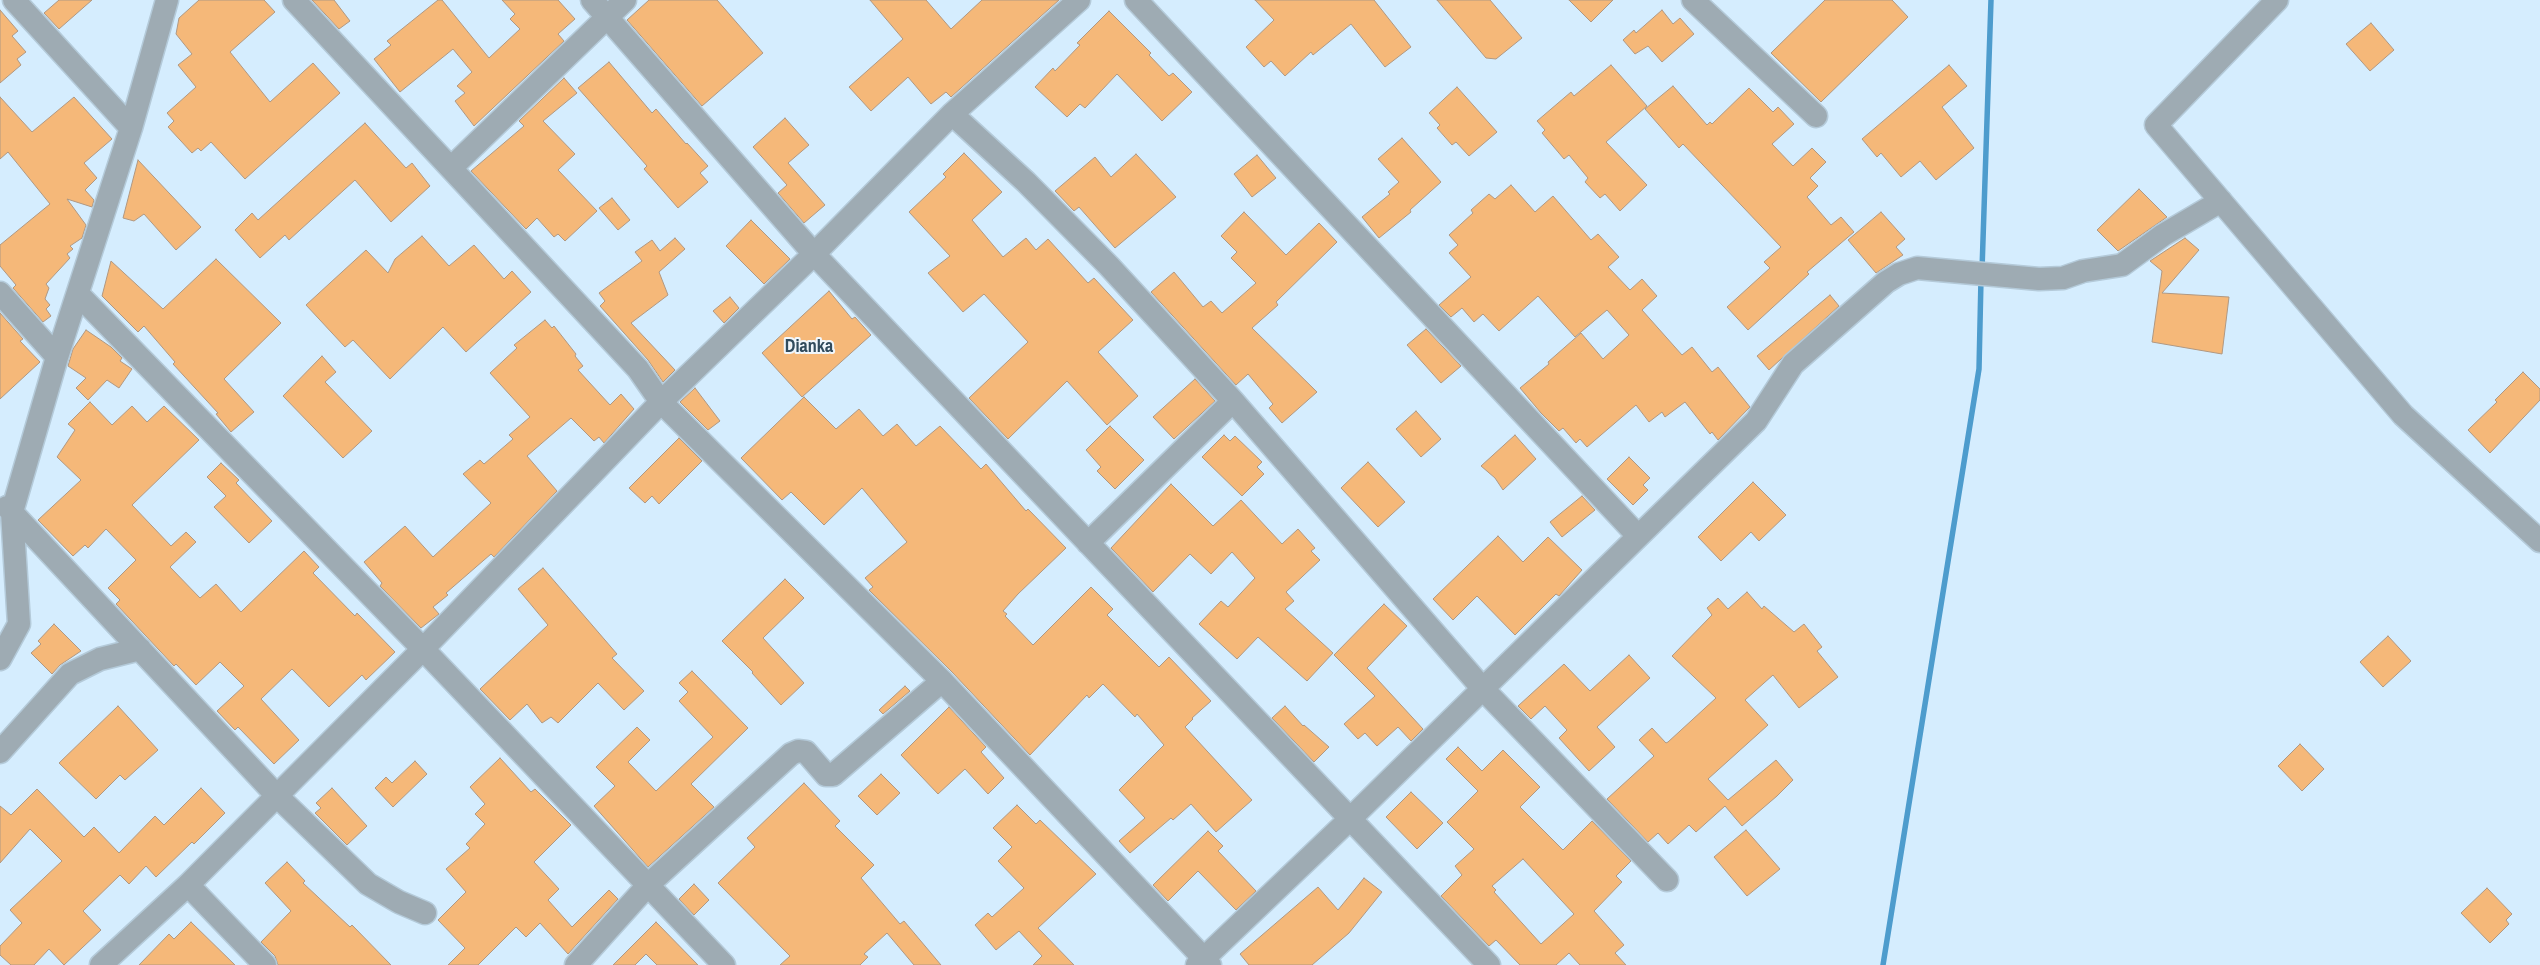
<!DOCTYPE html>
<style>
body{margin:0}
canvas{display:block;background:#d5edfe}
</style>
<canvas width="2540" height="965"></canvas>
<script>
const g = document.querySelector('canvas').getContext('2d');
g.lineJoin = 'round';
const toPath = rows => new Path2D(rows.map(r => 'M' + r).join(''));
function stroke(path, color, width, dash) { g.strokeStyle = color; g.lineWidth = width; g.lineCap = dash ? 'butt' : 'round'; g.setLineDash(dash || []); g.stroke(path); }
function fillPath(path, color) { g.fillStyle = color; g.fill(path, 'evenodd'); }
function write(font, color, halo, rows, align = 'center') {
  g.font = font + ' "Archivo Narrow",sans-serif'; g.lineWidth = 4; g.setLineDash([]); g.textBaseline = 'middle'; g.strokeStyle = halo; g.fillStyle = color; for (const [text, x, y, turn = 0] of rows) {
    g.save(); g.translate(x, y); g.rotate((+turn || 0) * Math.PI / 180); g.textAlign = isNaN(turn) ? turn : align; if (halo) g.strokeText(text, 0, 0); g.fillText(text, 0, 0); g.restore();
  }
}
stroke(toPath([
 [1982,270,1991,0],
 [1883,965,1979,369,1981,279]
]), '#4d9ccd', 5.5);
const building = toPath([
 [59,0,92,0,59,29,44,13,59,0],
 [199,0,264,0,275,12,230,52,270,102,313,63,340,93,245,179,211,142,201,151,198,148,192,153,168,127,174,121,167,113,196,87,178,65,192,54,176,34,179,18,199,0],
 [312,0,334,0,350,21,339,29,312,0],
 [438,0,442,0,489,58,520,29,510,19,515,14,502,0,558,0,575,19,558,34,564,41,474,126,455,101,465,93,457,86,472,72,453,49,400,92,374,59,391,45,387,41,438,0],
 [649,0,717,0,763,53,702,106,627,20,649,0],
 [870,0,926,0,951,29,982,0,1059,0,951,97,946,92,931,104,908,77,871,111,849,87,903,39,870,0],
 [1255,0,1374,0,1411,47,1385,67,1351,24,1313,55,1311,52,1285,76,1271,61,1264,67,1246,47,1274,20,1255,0],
 [1437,0,1490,0,1522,38,1496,59,1486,58,1437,0],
 [1569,0,1613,0,1591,22,1569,0],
 [1825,0,1892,0,1908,17,1821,102,1771,53,1825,0],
 [0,10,18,31,12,36,26,52,17,59,21,65,0,83,0,10],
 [1662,10,1673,24,1680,18,1694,34,1662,62,1648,46,1635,54,1623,40,1634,30,1636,33,1662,10],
 [1109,11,1151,53,1149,55,1169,76,1173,73,1192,92,1162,121,1117,74,1085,108,1080,104,1067,117,1035,87,1053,68,1055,71,1080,45,1077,43,1109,11],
 [2371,23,2394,50,2370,71,2346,44,2371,23],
 [609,62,652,113,656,109,686,144,687,143,708,166,700,173,708,182,678,208,644,169,647,166,578,88,609,62],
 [1611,65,1647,106,1606,142,1647,185,1620,211,1605,194,1600,198,1585,182,1588,178,1569,155,1564,159,1542,133,1545,130,1537,121,1571,92,1574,96,1611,65],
 [1949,65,1967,86,1942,107,1974,148,1936,180,1920,161,1901,177,1881,153,1877,157,1862,139,1949,65],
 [564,78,577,93,543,121,575,154,558,170,597,211,565,241,558,234,554,237,537,218,526,229,471,171,524,126,519,121,564,78],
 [1673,86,1707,125,1710,122,1712,124,1749,88,1773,112,1778,107,1794,124,1772,144,1793,166,1812,148,1826,162,1810,178,1818,186,1807,197,1831,225,1841,217,1854,232,1807,272,1809,274,1748,330,1727,307,1770,268,1764,262,1781,247,1683,144,1679,148,1645,109,1673,86],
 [1457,87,1497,132,1469,156,1456,142,1452,145,1437,128,1440,125,1429,113,1457,87],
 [0,97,32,132,74,97,112,139,84,163,97,178,85,190,94,200,92,207,67,199,86,225,82,238,70,246,73,249,67,254,70,258,46,284,49,288,45,299,50,305,46,309,51,316,43,322,13,288,16,285,0,266,0,245,50,204,8,152,0,159,0,97],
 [785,118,809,145,788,163,825,205,804,223,778,193,787,185,753,147,785,118],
 [365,123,406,168,412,163,430,186,391,222,355,180,289,240,285,235,260,258,235,230,252,213,258,220,365,123],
 [1402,138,1441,182,1410,210,1411,212,1379,238,1362,217,1390,194,1388,192,1399,182,1378,159,1402,138],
 [964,153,1002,192,972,220,1003,257,1026,238,1036,250,1048,239,1088,283,1094,278,1133,320,1098,352,1138,396,1107,425,1067,381,1008,439,969,398,1028,342,984,294,963,312,928,273,950,256,909,212,946,177,943,174,964,153],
 [1136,154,1176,197,1115,248,1079,207,1074,211,1055,191,1095,157,1111,177,1136,154],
 [1257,155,1276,178,1252,197,1234,174,1257,155],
 [138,160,201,227,176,250,144,214,134,221,123,218,138,160],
 [1511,185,1535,212,1553,196,1591,240,1598,234,1619,257,1608,267,1630,290,1642,279,1657,296,1642,310,1682,355,1692,347,1712,372,1718,367,1750,407,1718,440,1712,432,1710,434,1685,402,1665,417,1662,412,1649,422,1636,405,1587,447,1580,439,1576,443,1563,428,1559,431,1541,413,1520,388,1549,364,1548,362,1581,333,1603,359,1629,335,1607,310,1575,337,1538,296,1499,331,1483,314,1474,322,1462,308,1451,317,1439,305,1471,277,1449,253,1458,245,1449,235,1473,213,1471,210,1489,194,1495,199,1511,185],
 [2139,189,2167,217,2118,251,2097,230,2139,189],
 [612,198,630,220,618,230,599,208,612,198],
 [1244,212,1286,255,1319,223,1337,242,1276,302,1278,305,1252,328,1317,392,1282,423,1269,408,1273,404,1248,374,1236,385,1151,292,1174,272,1203,307,1211,301,1222,313,1256,283,1231,258,1237,252,1221,236,1244,212],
 [1881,212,1905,239,1896,247,1903,255,1876,273,1848,240,1881,212],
 [751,220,790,259,764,284,726,246,751,220],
 [422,236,449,266,474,245,504,279,512,271,531,292,466,352,443,327,390,379,353,340,345,347,306,305,366,250,388,273,395,259,422,236],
 [675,238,685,249,659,272,668,295,631,323,675,370,663,382,648,360,600,306,605,301,599,293,642,261,635,252,652,240,660,251,675,238],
 [2185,238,2199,250,2162,293,2229,297,2222,354,2152,342,2162,271,2150,261,2185,238],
 [216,259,281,323,224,379,254,412,231,432,216,414,218,413,173,364,175,362,144,326,138,332,102,296,111,261,163,309,216,259],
 [829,291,852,319,855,317,871,335,802,397,762,353,829,291],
 [1830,295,1839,306,1769,370,1757,356,1830,295],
 [730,297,739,308,724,323,713,311,730,297],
 [0,313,23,339,20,341,40,362,0,399,0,313],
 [545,320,552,328,554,326,576,354,575,356,583,366,578,370,610,405,621,394,634,409,604,443,599,437,594,441,571,418,527,456,557,491,494,557,491,554,446,593,448,595,433,607,439,614,421,628,380,586,382,583,364,562,405,526,433,557,491,503,463,474,480,460,484,464,513,439,509,435,530,417,490,373,517,348,514,345,545,320],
 [1426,329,1461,366,1441,383,1407,345,1426,329],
 [86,330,111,347,122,358,120,361,132,369,119,388,107,380,88,400,76,388,86,378,68,366,73,349,86,330],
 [322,356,336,372,325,382,372,431,343,458,283,396,322,356],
 [2523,372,2540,389,2540,400,2490,453,2468,430,2497,402,2495,400,2523,372],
 [1195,379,1215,401,1174,439,1153,417,1195,379],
 [695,388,720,421,708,430,680,402,695,388],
 [804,397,836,429,859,409,883,436,897,424,916,446,940,426,981,469,986,464,1026,511,1028,509,1066,548,1018,594,1003,611,1007,614,1005,616,1033,645,1091,587,1113,609,1107,615,1159,667,1169,657,1211,701,1192,718,1193,719,1185,727,1252,800,1216,832,1191,804,1173,820,1171,818,1130,853,1119,841,1145,818,1119,790,1164,745,1137,714,1135,717,1103,684,1089,698,1087,695,1030,755,952,672,869,590,873,587,865,578,907,542,862,488,824,525,791,492,782,500,741,458,804,397],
 [90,402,112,425,132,406,147,422,164,406,199,440,132,505,171,546,186,532,196,542,170,567,200,598,216,584,241,612,304,551,319,567,313,573,355,616,357,613,395,652,366,680,362,675,329,707,292,669,261,699,299,740,274,764,238,727,235,730,217,711,244,686,220,662,196,685,176,664,174,666,116,604,120,600,108,588,136,560,106,529,88,548,85,545,73,556,38,520,81,480,57,457,75,430,68,424,90,402],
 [1416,411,1441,439,1421,457,1396,429,1416,411],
 [1110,426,1144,460,1115,489,1097,471,1101,467,1086,450,1110,426],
 [1224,435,1230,441,1235,436,1262,462,1257,467,1264,474,1242,496,1202,457,1224,435],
 [1515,435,1536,459,1503,490,1495,478,1481,466,1515,435],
 [679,438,702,461,659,504,652,496,645,503,629,488,679,438],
 [1629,457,1650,478,1643,485,1648,490,1633,505,1607,479,1629,457],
 [1368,462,1405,502,1378,527,1341,488,1368,462],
 [221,463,239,480,236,483,272,521,249,543,214,507,226,496,207,477,221,463],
 [1753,482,1786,515,1759,541,1751,532,1721,561,1698,537,1753,482],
 [1171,484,1213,526,1241,500,1282,544,1298,529,1315,548,1311,551,1320,560,1286,592,1294,601,1285,609,1333,653,1307,681,1258,637,1237,659,1199,624,1221,601,1228,607,1255,578,1232,552,1211,574,1190,554,1153,592,1111,548,1171,484],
 [1582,496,1595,510,1562,537,1550,522,1582,496],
 [1498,536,1523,562,1548,537,1582,570,1559,596,1556,594,1515,635,1477,596,1453,620,1433,599,1498,536],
 [543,568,617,654,612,658,644,691,624,710,598,683,558,723,551,717,542,723,527,704,510,720,480,689,548,625,518,589,543,568],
 [785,579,804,598,763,638,804,683,781,705,752,673,753,672,722,641,785,579],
 [1747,592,1762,609,1764,606,1794,632,1804,624,1822,647,1817,651,1838,677,1799,708,1773,675,1745,700,1768,725,1708,779,1728,800,1776,760,1793,780,1777,796,1742,826,1725,806,1696,832,1689,825,1668,844,1658,833,1648,842,1607,799,1654,756,1639,740,1652,728,1666,743,1668,742,1716,698,1672,656,1712,615,1707,608,1718,598,1728,609,1747,592],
 [1384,604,1407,626,1367,668,1423,729,1411,741,1398,727,1377,746,1365,733,1358,739,1344,724,1375,696,1334,655,1384,604],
 [54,624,81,651,60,665,52,674,31,653,41,644,38,641,54,624],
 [2388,636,2411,661,2383,687,2360,662,2388,636],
 [1629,655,1650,678,1597,727,1615,747,1589,771,1559,738,1567,730,1545,706,1531,719,1518,706,1564,664,1590,691,1629,655],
 [692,671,748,728,691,784,714,807,648,867,594,806,615,786,596,767,637,727,650,740,628,762,656,791,713,737,679,701,688,692,679,683,692,671],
 [905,686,910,691,883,714,879,710,905,686],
 [118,706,158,750,125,780,120,775,96,799,59,763,118,706],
 [1285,706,1303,726,1304,725,1329,747,1314,762,1272,718,1285,706],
 [949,707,986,747,981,752,1004,778,988,794,965,769,938,794,901,755,949,707],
 [2300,744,2324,769,2302,791,2278,766,2300,744],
 [1458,747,1482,771,1503,750,1540,787,1520,807,1563,850,1592,821,1631,861,1616,876,1622,882,1594,911,1624,945,1615,953,1626,965,1580,965,1569,953,1556,965,1520,965,1496,940,1489,946,1441,896,1462,875,1455,866,1474,849,1447,822,1478,791,1446,759,1458,747],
 [1523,859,1574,914,1541,944,1494,892,1496,890,1492,886,1523,859],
 [500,758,531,792,535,789,571,825,534,862,559,889,548,900,572,927,609,890,618,899,568,954,540,923,526,937,516,927,478,965,448,965,465,948,438,920,466,892,446,869,470,848,466,844,485,824,475,814,485,804,470,787,500,758],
 [415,761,427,774,393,807,375,788,386,777,392,783,415,761],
 [881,774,900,793,877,815,858,796,881,774],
 [804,783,840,821,835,826,874,865,861,878,900,924,904,921,941,965,914,965,887,933,864,954,868,957,860,965,780,965,790,956,718,883,755,847,747,838,804,783],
 [201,788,225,813,194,844,192,842,156,877,146,866,129,884,120,875,83,911,101,930,64,965,49,949,34,965,11,965,0,955,0,946,22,923,10,910,62,861,30,829,0,863,0,806,11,815,37,789,84,837,94,827,119,853,155,816,164,825,201,788],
 [332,788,367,826,347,845,315,813,321,808,316,803,332,788],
 [1411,792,1443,823,1417,849,1386,817,1411,792],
 [1017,805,1036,824,1040,820,1096,874,1038,928,1074,965,1033,965,1042,956,1019,931,996,950,975,925,988,913,992,917,1024,888,998,861,1012,847,993,828,1017,805],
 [1746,830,1780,869,1747,896,1714,857,1746,830],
 [1208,831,1223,846,1218,851,1256,891,1236,910,1198,871,1168,901,1153,885,1208,831],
 [287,862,305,881,303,883,350,927,352,925,391,965,278,965,275,956,261,942,291,911,265,883,287,862],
 [1364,878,1382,892,1349,933,1312,965,1249,965,1240,954,1318,887,1338,910,1364,878],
 [694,884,709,900,694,915,679,899,694,884],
 [2487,888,2512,914,2506,920,2509,924,2490,943,2461,913,2487,888],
 [191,922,235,965,139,965,169,934,174,939,191,922],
 [656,922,698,965,657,965,646,954,635,965,613,965,656,922]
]);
fillPath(building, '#f5b879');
stroke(building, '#b09882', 1);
const minor = toPath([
 [14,0,131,128],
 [294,0,638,369,661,402,942,681,1210,965],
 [592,0,814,254,1489,965],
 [1136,0,1638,536],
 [1693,0,1816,116],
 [2277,0,2156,125,2403,415,2540,541],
 [952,114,1026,182,1109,266,1233,401],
 [451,168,625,0],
 [0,293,57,357],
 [78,294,423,649,724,965],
 [7,507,277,796,368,884,399,902,425,913],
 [1088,543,1233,401,1483,689,1667,880],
 [0,659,19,624,12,512,57,357,131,128,167,0],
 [0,752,70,674,100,659,140,649],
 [188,885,265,965],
 [101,965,188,885,423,649,661,402,814,254,952,114,1079,0],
 [576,965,649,884,791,754,798,751,806,752,826,775,833,775,942,681],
 [1197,965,1350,819,1756,421,1793,364,1886,282,1899,274,1917,268,2039,279,2063,278,2083,271,2122,265,2163,235,2221,201]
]);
stroke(minor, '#b4cad9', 25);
stroke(minor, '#9eabb3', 22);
write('bold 18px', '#314b5c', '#f1f7fc', [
 ["Dianka",809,347]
]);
</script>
